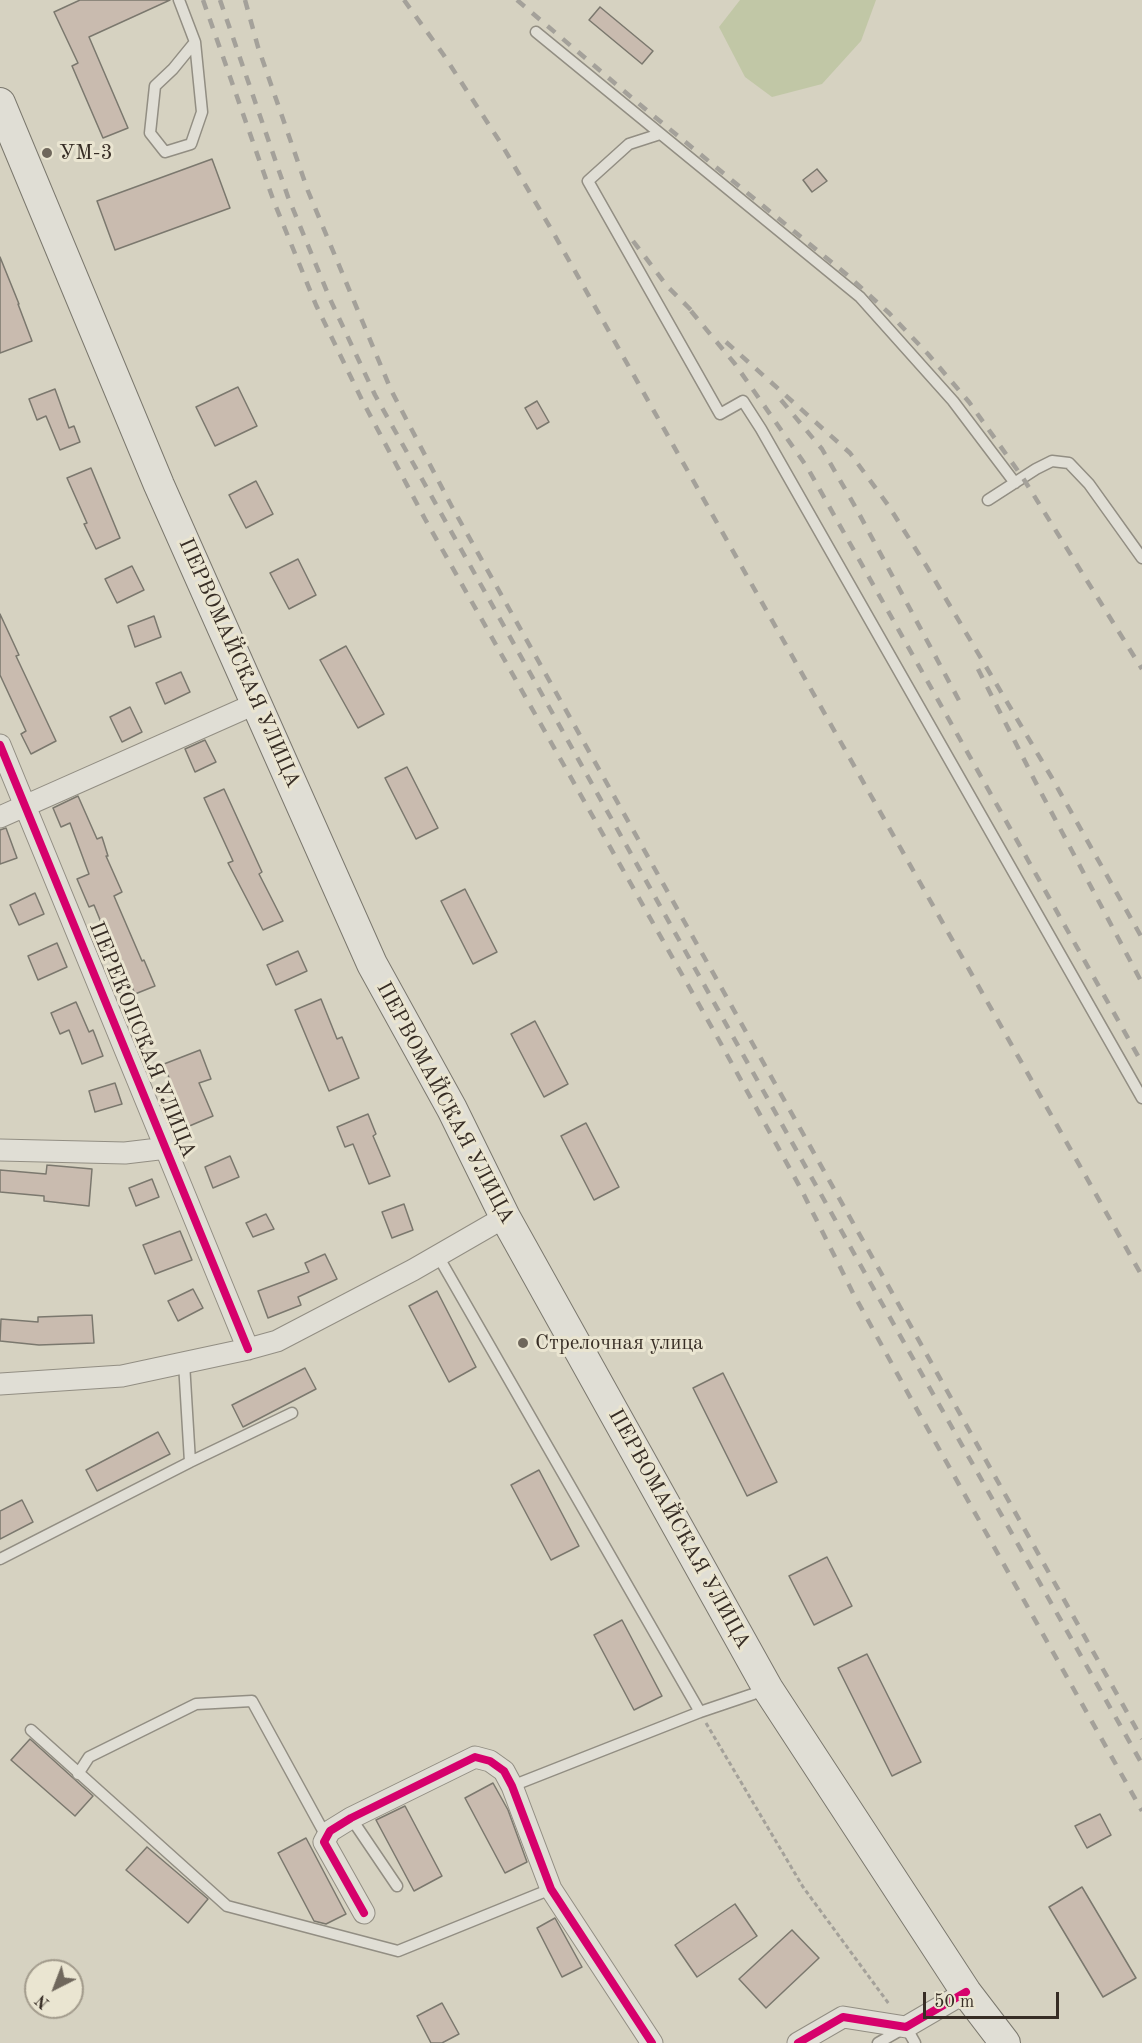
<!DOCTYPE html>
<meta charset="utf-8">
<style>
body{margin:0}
#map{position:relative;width:1142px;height:2043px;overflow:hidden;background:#d6d2c1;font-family:"Old Standard TT",serif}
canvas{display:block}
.north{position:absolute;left:24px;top:1959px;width:60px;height:60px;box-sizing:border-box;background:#eae5d1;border:2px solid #a29b8c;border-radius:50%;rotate:222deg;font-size:16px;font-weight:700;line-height:24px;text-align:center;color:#372d25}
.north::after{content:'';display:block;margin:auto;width:21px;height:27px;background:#6f675c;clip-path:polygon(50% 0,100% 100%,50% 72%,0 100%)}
.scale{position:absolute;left:923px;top:1992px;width:136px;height:27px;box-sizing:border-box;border:3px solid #372d25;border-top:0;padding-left:8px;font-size:18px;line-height:21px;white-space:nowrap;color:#372d25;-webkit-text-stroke:4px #eae5d1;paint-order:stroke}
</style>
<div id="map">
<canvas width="1142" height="2043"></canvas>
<div class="north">N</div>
<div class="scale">50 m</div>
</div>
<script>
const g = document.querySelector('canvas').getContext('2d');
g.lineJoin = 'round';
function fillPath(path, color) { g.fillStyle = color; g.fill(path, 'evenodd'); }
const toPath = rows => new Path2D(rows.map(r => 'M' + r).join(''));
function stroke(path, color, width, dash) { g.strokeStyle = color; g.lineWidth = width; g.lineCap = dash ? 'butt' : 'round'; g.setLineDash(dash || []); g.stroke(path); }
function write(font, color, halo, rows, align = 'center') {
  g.font = font + ' "Old Standard TT",serif'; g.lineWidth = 6; g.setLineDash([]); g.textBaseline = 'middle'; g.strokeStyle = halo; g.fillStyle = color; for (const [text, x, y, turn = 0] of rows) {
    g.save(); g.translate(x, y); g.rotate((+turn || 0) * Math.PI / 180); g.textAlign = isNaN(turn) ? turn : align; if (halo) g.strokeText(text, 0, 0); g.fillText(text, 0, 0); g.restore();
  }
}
fillPath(toPath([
 [740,0,876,0,861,41,822,84,772,97,745,77,719,27]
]), '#c1c7a6');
const building = toPath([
 [80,0,170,0,89,37,128,128,103,138,72,66,78,63,54,12,80,0],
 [600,7,653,51,642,64,589,20,600,7],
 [212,159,230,208,115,250,97,201,212,159],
 [817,169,827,181,812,192,803,180,817,169],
 [0,257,19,304,18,304,32,341,0,353,0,257],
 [238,387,257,426,215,446,196,407,238,387],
 [55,389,69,428,74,426,80,442,60,450,46,416,37,420,29,399,55,389],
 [537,401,549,422,537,429,525,408,537,401],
 [91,468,120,538,96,549,84,524,87,523,67,478,91,468],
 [256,481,273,514,246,528,229,495,256,481],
 [298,559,316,595,289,609,270,573,298,559],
 [132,566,144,590,117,603,105,579,132,566],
 [0,614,19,655,16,656,56,741,31,754,21,734,26,731,0,675,0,614],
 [154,616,161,637,135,647,128,626,154,616],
 [346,646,384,714,358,728,320,660,346,646],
 [181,672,190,692,165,704,156,683,181,672],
 [130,707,142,732,122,742,110,717,130,707],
 [205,740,216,762,195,772,185,749,205,740],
 [407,767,438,828,416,839,385,778,407,767],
 [224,789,262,872,259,874,283,921,263,930,228,863,233,861,204,798,224,789],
 [78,796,97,839,102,837,108,856,106,856,122,892,114,896,142,961,144,960,155,986,135,994,115,948,112,949,94,905,89,907,77,879,89,874,70,823,61,827,53,808,78,796],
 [6,828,17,858,0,864,0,830,6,828],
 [465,889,497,952,473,964,441,901,465,889],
 [35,893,44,914,19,925,10,905,35,893],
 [57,943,67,967,38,980,28,956,57,943],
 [298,951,307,971,276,985,267,965,298,951],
 [321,999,337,1039,342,1037,359,1078,329,1091,295,1010,321,999],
 [76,1002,89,1032,93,1030,103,1056,82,1064,69,1030,60,1034,51,1013,76,1002],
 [535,1021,568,1084,544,1097,511,1034,535,1021],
 [200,1050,211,1079,199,1083,213,1116,187,1127,164,1064,200,1050],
 [115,1083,122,1104,95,1112,89,1091,115,1083],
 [368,1114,376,1134,373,1136,390,1176,369,1184,353,1144,345,1147,337,1127,368,1114],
 [586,1123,619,1187,594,1200,561,1136,586,1123],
 [230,1156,239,1177,213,1188,205,1167,230,1156],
 [47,1165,92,1169,89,1206,44,1201,44,1196,0,1192,0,1170,46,1174,47,1165],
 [152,1179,159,1197,136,1206,129,1188,152,1179],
 [404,1204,413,1230,392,1238,382,1212,404,1204],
 [266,1214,274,1229,253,1237,246,1223,266,1214],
 [180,1231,192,1260,155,1274,143,1245,180,1231],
 [325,1254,337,1279,298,1297,301,1305,268,1318,258,1291,309,1272,305,1263,325,1254],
 [193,1289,203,1308,178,1321,168,1301,193,1289],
 [437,1291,476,1367,449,1382,409,1306,437,1291],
 [92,1315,94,1343,39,1345,0,1341,1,1319,38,1322,38,1317,92,1315],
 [305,1368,316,1389,243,1427,232,1405,305,1368],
 [723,1373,777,1482,747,1496,693,1388,723,1373],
 [158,1432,170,1454,97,1491,86,1470,158,1432],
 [539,1470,579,1546,551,1560,511,1485,539,1470],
 [22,1500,33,1522,0,1539,0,1511,22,1500],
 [827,1557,852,1606,814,1625,789,1576,827,1557],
 [622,1620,662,1696,634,1710,594,1635,622,1620],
 [867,1654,921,1762,892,1776,838,1668,867,1654],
 [30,1739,93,1796,75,1816,11,1760,30,1739],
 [493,1783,508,1810,527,1862,505,1873,465,1798,493,1783],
 [405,1806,442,1876,414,1891,376,1820,405,1806],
 [1100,1814,1111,1835,1087,1848,1075,1826,1100,1814],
 [306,1838,346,1914,326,1924,314,1921,278,1853,306,1838],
 [147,1847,208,1899,188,1923,126,1870,147,1847],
 [1082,1887,1136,1978,1103,1997,1049,1907,1082,1887],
 [735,1904,757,1936,697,1977,675,1945,735,1904],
 [555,1918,582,1967,562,1977,537,1928,555,1918],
 [792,1930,819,1958,766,2008,739,1979,792,1930],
 [442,2003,459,2034,442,2043,431,2043,417,2016,442,2003]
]);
fillPath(building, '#c9bbaf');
stroke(building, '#7b786e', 1.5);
const lane = toPath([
 [179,0,195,42,202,112,191,144,165,152,150,133,155,86,173,69,195,42],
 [536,32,860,297,953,401,1015,483],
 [660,134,629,144,588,181,720,414,743,401,761,429,1142,1098],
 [988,500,1036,469,1052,461,1069,463,1089,484,1142,558],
 [438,1256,700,1712],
 [190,1462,292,1413],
 [0,1559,190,1462,184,1363],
 [31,1730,227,1906,398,1951,551,1889],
 [78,1774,89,1757,196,1704,252,1701,326,1836],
 [512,1786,700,1712,768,1689],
 [351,1818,397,1886],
 [878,2043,906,2027,915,2043]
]);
const street = toPath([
 [0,745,248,1349],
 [0,817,257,703],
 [0,1150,125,1153,167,1148],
 [0,1384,122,1376,248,1349,277,1341,413,1270,505,1217],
 [364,1913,324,1842,330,1831,351,1818,475,1757,490,1761,504,1771,512,1786,551,1889,652,2043],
 [798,2043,843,2017,906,2027,966,1992]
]);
const secondary = toPath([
 [0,103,159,485,372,964,452,1109,505,1217,768,1689,966,1992,1005,2043]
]);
stroke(lane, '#928e83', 13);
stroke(street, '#928e83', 23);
stroke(secondary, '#7b786e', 32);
stroke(toPath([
 [706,1723,803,1887,889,2004]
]), '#a4a19a', 3, [4.5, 3]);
stroke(lane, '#e0ded5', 10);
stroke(street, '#e0ded5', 21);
stroke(secondary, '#e0ded5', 30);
stroke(toPath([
 [203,0,274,202,316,305,362,400,425,519,715,1033,801,1189,853,1293,915,1406,1142,1811],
 [220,0,288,197,330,299,375,395,871,1284,1142,1764],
 [245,0,258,47,308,191,391,390,451,505,1142,1739],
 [404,0,443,54,502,145,554,234,1142,1276],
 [517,0,644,108,846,274,889,313,928,354,969,402,1023,478,1142,669],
 [633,241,667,286,697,316],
 [691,311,735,364,807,467,1142,1063],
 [726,342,850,453,888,505,927,567,1052,778,1142,938],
 [781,400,822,449,856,508,962,706],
 [978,669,1037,785,1142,983]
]), '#a4a19a', 4.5, [10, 10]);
stroke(toPath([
 [0,745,248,1349],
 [364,1913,324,1842,330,1831,351,1818,475,1757,490,1761,504,1771,512,1786,551,1889,652,2043],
 [798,2043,843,2017,906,2027,966,1992]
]), '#d6006c', 8);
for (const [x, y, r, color] of [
 [47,153,6,"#6f675c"],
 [523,1343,6,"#6f675c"]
]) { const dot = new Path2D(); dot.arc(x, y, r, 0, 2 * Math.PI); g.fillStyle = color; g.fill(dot); stroke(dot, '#eae5d1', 2); }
write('21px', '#372d25', '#eae5d1', [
 ["УМ-3",59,153],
 ["Стрелочная улица",535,1343]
], 'left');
write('21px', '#372d25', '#eae5d1', [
 ["ПЕРВОМАЙСКАЯ УЛИЦА",239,663,66],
 ["ПЕРЕКОПСКАЯ УЛИЦА",142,1040,68],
 ["ПЕРВОМАЙСКАЯ УЛИЦА",445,1103,62],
 ["ПЕРВОМАЙСКАЯ УЛИЦА",679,1529,61]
]);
</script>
